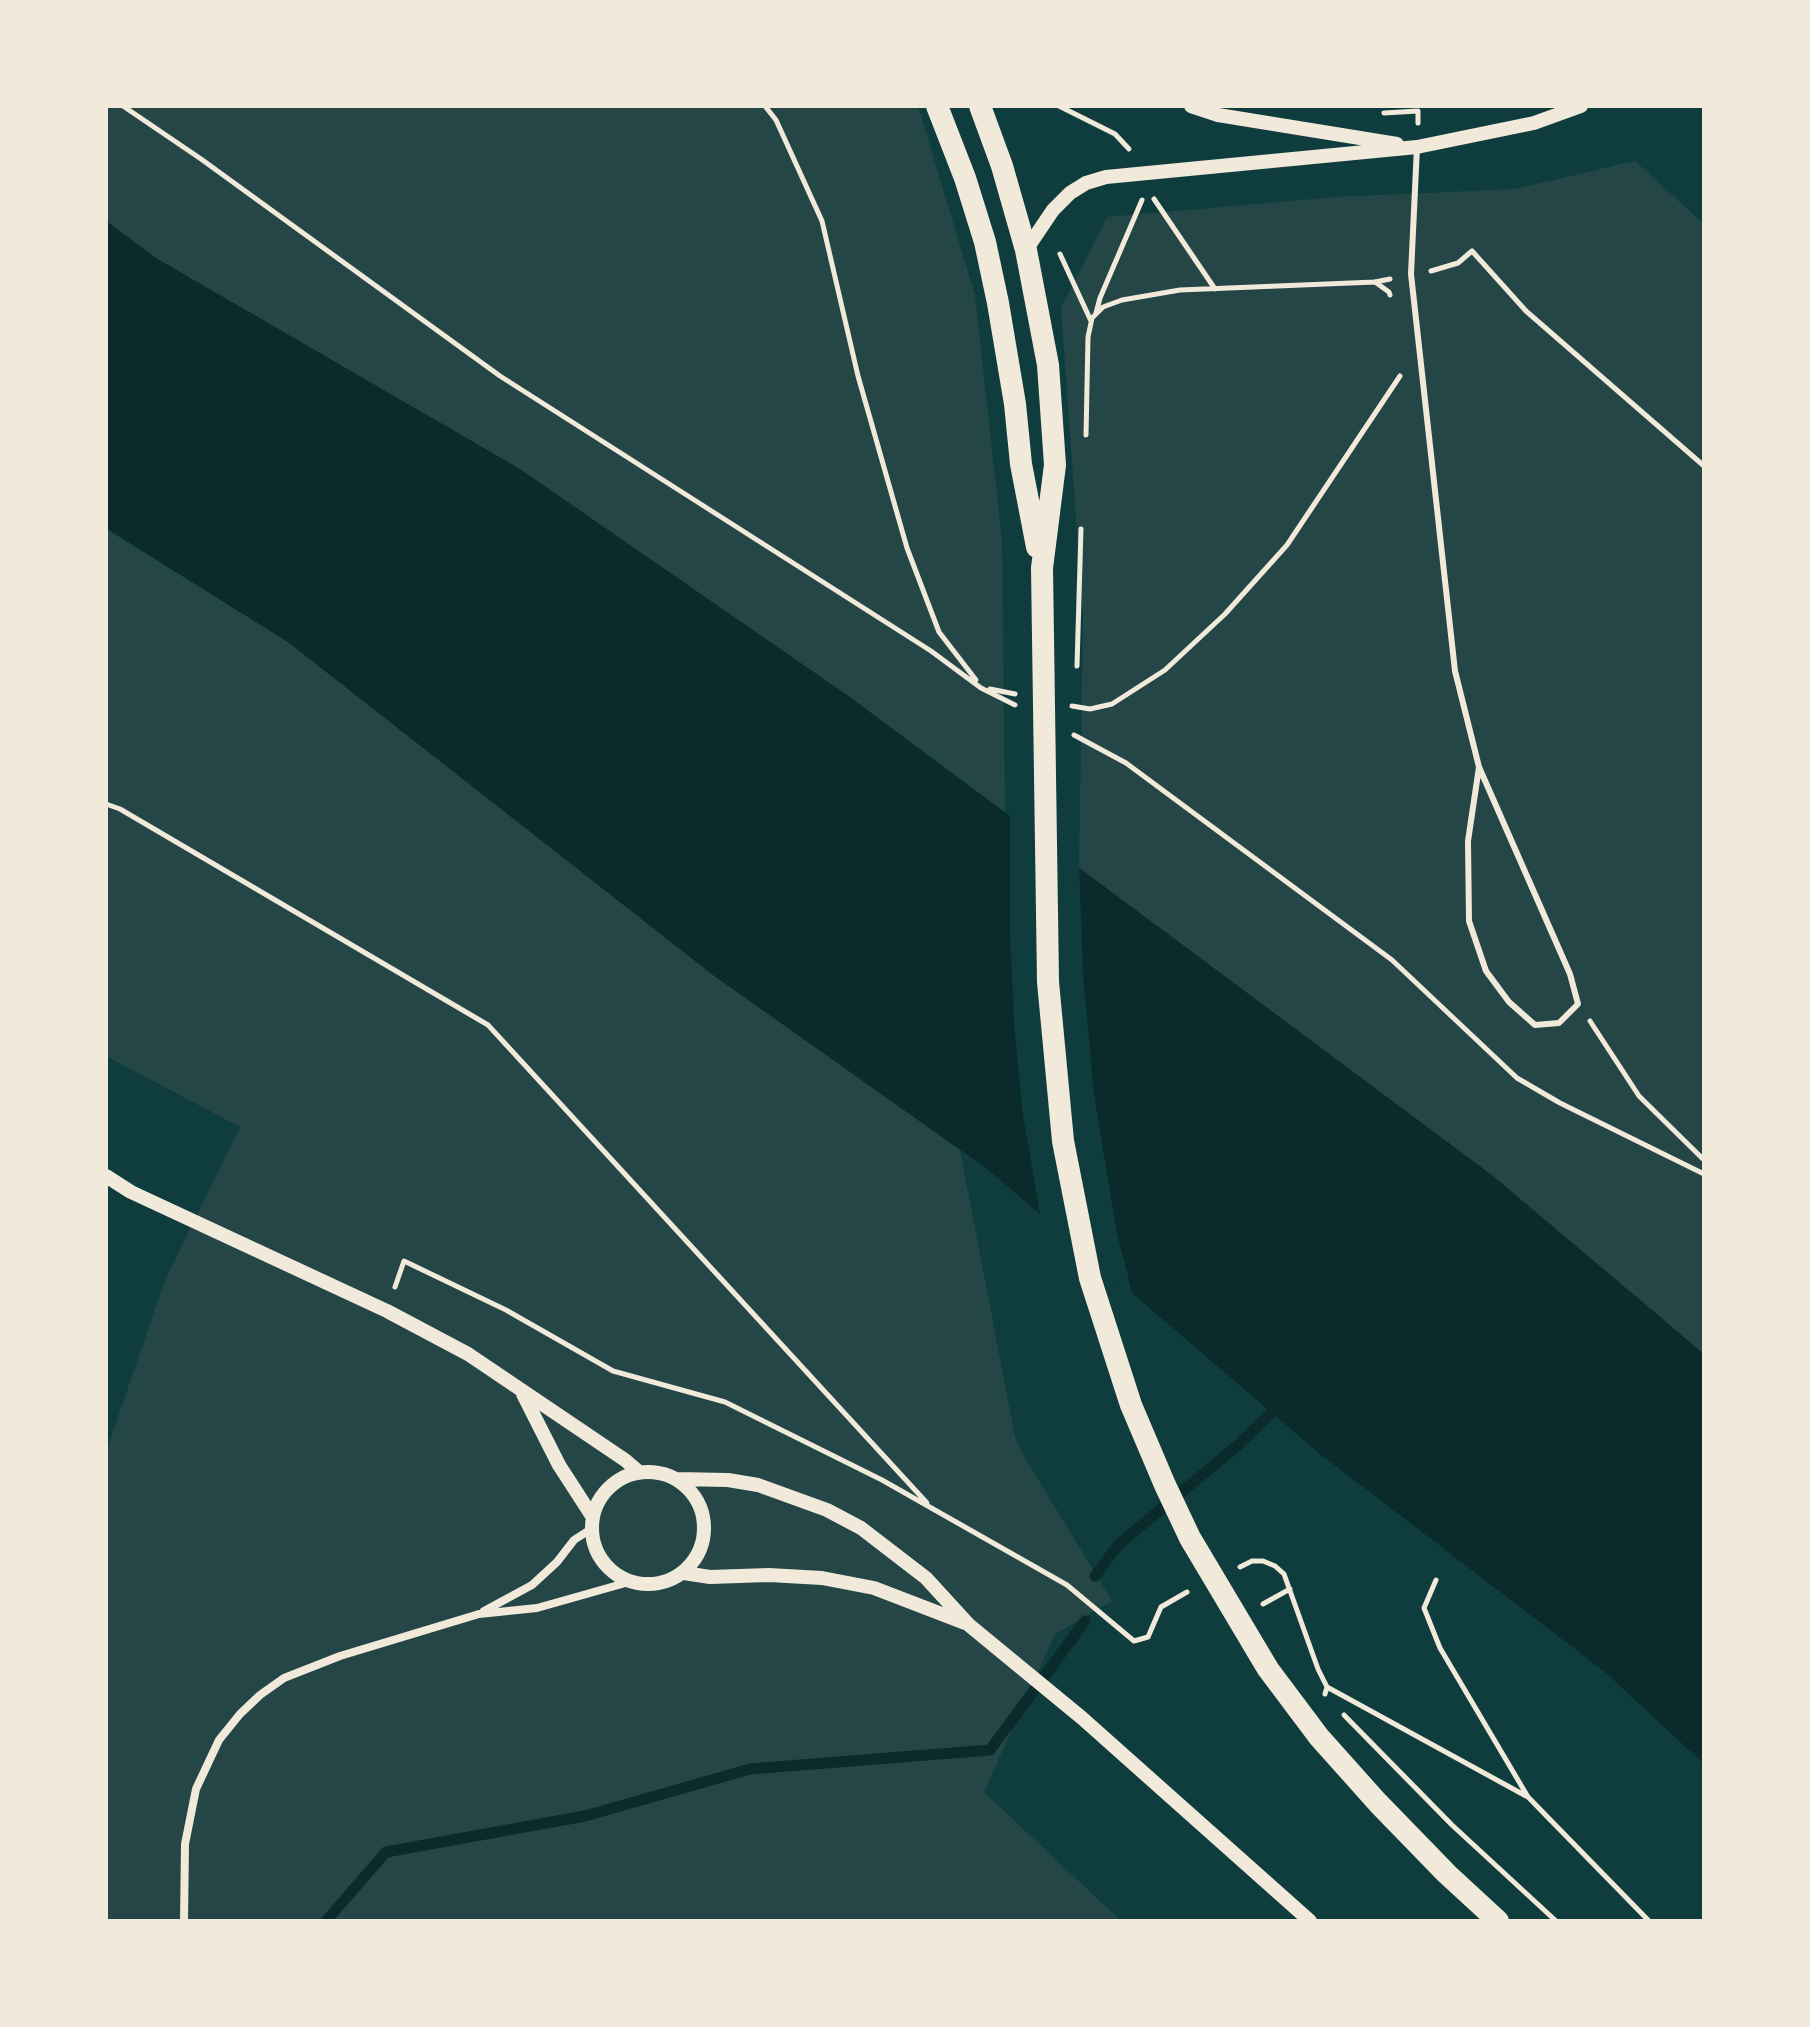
<!DOCTYPE html>
<style>
body{margin:0}
#map{position:relative;width:1810px;height:2027px;overflow:hidden;background:#0f3d3e;font-family:Raleway,sans-serif}
canvas{display:block}
.frame{position:absolute;inset:0;border:108px solid #f1e9da;pointer-events:none}
</style>
<div id="map">
<canvas width="1810" height="2027"></canvas>
<div class="frame"></div>
</div>
<script>
const g = document.querySelector('canvas').getContext('2d');
g.lineJoin = 'round';
function fillPath(path, color) { g.fillStyle = color; g.fill(path, 'evenodd'); }
const toPath = rows => new Path2D(rows.map(r => 'M' + r).join(''));
function stroke(path, color, width, dash) { g.strokeStyle = color; g.lineWidth = width; g.lineCap = dash ? 'butt' : 'round'; g.setLineDash(dash || []); g.stroke(path); }
fillPath(toPath([
 [106,106,918,106,975,295,1002,540,1005,812,847,695,156,258,106,221],
 [1635,161,1704,224,1704,1354,1493,1176,1079,868,1083,617,1061,308,1107,217,1336,197,1515,189],
 [106,529,288,642,713,975,960,1150,1015,1437,1024,1456,1112,1601,1055,1634,984,1792,1121,1921,106,1921,106,1452,165,1280,240,1127,106,1056]
]), '#244646');
fillPath(toPath([
 [106,221,156,258,520,469,847,695,1493,1176,1704,1354,1704,1764,1605,1672,1320,1454,986,1168,713,975,288,642,106,528]
]), '#0a2a2b');
fillPath(toPath([
 [1010,811,1079,863,1083,973,1094,1094,1116,1229,1134,1300,1041,1220,1022,1109,1014,1023,1010,934]
]), '#0f3d3e');
stroke(toPath([
 [1095,1576,1119,1544,1237,1446,1281,1403],
 [326,1921,386,1852,585,1816,750,1769,990,1750,1085,1621]
]), '#0a2a2b', 11);
stroke(toPath([
 [123,106,201,159,500,376,931,651,981,688,1015,705],
 [765,106,776,120,822,221,858,376,907,548,939,632,976,680],
 [1059,106,1115,134,1129,149],
 [1384,113,1418,111,1418,123],
 [1154,199,1215,289],
 [1060,254,1091,321],
 [1431,271,1458,263,1472,251,1526,311,1704,466],
 [1375,282,1389,292,1390,295],
 [1096,313,1100,298,1142,200],
 [1086,435,1088,337,1092,318,1103,307,1122,300,1180,290,1375,282,1390,279],
 [1077,666,1081,529],
 [990,689,1015,694],
 [1072,706,1090,709,1112,704,1165,670,1225,614,1287,545,1400,376],
 [1074,735,1126,763,1392,960,1517,1078,1560,1103,1704,1174],
 [106,804,120,809,488,1025,927,1503],
 [1590,1021,1639,1096,1704,1160],
 [395,1287,404,1261,506,1310,613,1371,725,1402,882,1480,1067,1585,1134,1641,1148,1637,1161,1607,1187,1592],
 [1240,1567,1252,1561,1263,1561,1275,1566,1284,1574,1318,1669,1327,1687,1325,1694],
 [1436,1580,1424,1608,1440,1648,1528,1797,1649,1921],
 [1263,1604,1290,1589],
 [1327,1687,1526,1796],
 [1344,1715,1452,1825,1556,1921]
]), '#f1e9da', 5);
stroke(toPath([
 [1417,147,1411,274,1455,671,1479,767,1468,841,1469,921,1486,971,1509,1002,1535,1025,1559,1023,1578,1004,1570,974,1479,767]
]), '#f1e9da', 6);
stroke(toPath([
 [484,1611,532,1585,557,1562,574,1540,591,1529],
 [184,1921,185,1844,196,1789,219,1740,240,1714,260,1695,284,1678,340,1656,479,1614,537,1608,629,1582]
]), '#f1e9da', 8);
stroke(toPath([
 [1191,106,1218,115,1397,144],
 [1026,250,1053,210,1070,193,1086,183,1106,177,1417,147,1534,123,1581,106],
 [106,1176,131,1192,387,1311,468,1354,625,1460,639,1472],
 [523,1394,559,1465,592,1516],
 '592 1528a56 56 0 1 1 112 0a56 56 0 1 1-112 0Z',
 [676,1479,728,1480,758,1485,827,1510,861,1528,926,1578,969,1625,1082,1718,1310,1921],
 [684,1573,710,1577,769,1575,822,1578,874,1588,965,1623]
]), '#f1e9da', 14);
stroke(toPath([
 [937,106,965,178,985,242,998,303,1015,404,1021,464,1037,547],
 [980,106,1002,166,1026,250,1048,365,1055,465,1042,568,1048,982,1063,1141,1090,1278,1131,1405,1165,1485,1190,1538,1268,1669,1319,1737,1378,1803,1447,1874,1498,1921]
]), '#f1e9da', 22);
</script>
